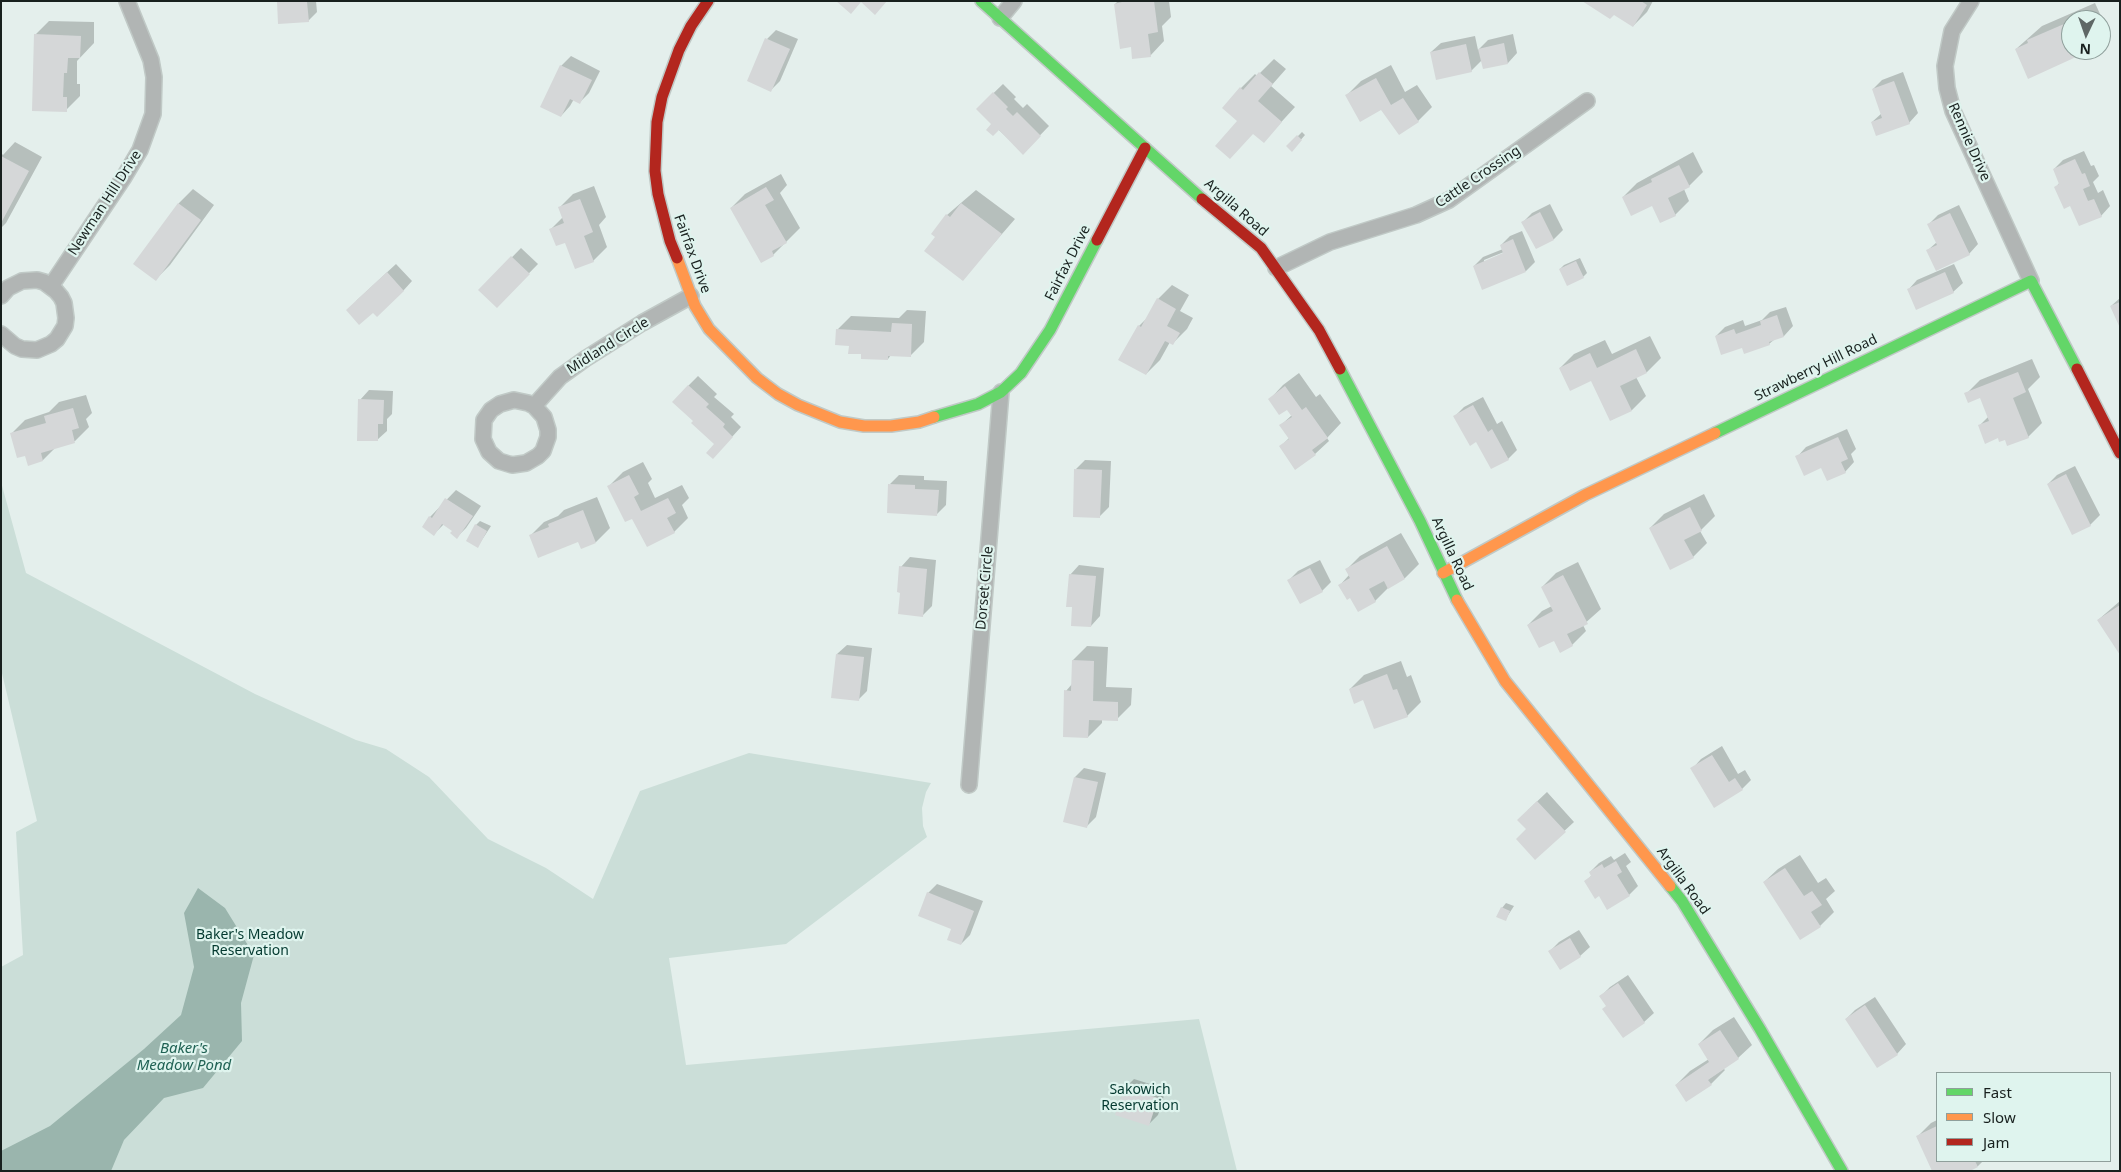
<!DOCTYPE html>
<style>
body{margin:0}
#map{position:relative;width:2121px;height:1172px;overflow:hidden;background:#e4efec;font-family:"Noto Sans",sans-serif}
canvas{display:block}
.frame{position:absolute;inset:0;border:2px solid #18201e;pointer-events:none}
.legend{position:absolute;left:1936px;top:1072px;width:175px;height:90px;box-sizing:border-box;background:#dff4ee;border:1px solid #8f9f9b;margin:0;padding:6px 9px;list-style:none;font-size:15px;color:#18201e}
.legend li{display:flex;align-items:center;gap:10px;height:25px}
.legend b{width:25px;border:1px solid #8f9f9b}
.north{position:absolute;left:2061px;top:10px;width:50px;height:50px;box-sizing:border-box;background:#dff4ee;border:1px solid #8f9f9b;border-radius:50%;rotate:183deg;font-size:14px;font-weight:700;line-height:20px;text-align:center;color:#18201e}
.north::after{content:'';display:block;margin:auto;width:18px;height:22px;background:#5f6866;clip-path:polygon(50% 0,100% 100%,50% 72%,0 100%)}
</style>
<div id="map">
<canvas width="2121" height="1172"></canvas>
<div class="frame"></div>
<ul class="legend">
<li><b style="height:6px;background:#63d668"></b>Fast</li>
<li><b style="height:6px;background:#ff974d"></b>Slow</li>
<li><b style="height:6px;background:#b3261e"></b>Jam</li>
</ul>
<div class="north">N</div>
</div>
<script>
const g = document.querySelector('canvas').getContext('2d');
g.lineJoin = 'round';
function fillPath(path, color) { g.fillStyle = color; g.fill(path, 'evenodd'); }
const toPath = rows => new Path2D(rows.map(r => 'M' + r).join(''));
function stroke(path, color, width, dash) { g.strokeStyle = color; g.lineWidth = width; g.lineCap = dash ? 'butt' : 'round'; g.setLineDash(dash || []); g.stroke(path); }
function write(font, color, halo, rows, align = 'center') {
  g.font = font + ' "Noto Sans",sans-serif'; g.lineWidth = 4.5; g.setLineDash([]); g.textBaseline = 'middle'; g.strokeStyle = halo; g.fillStyle = color; for (const [text, x, y, turn = 0] of rows) {
    g.save(); g.translate(x, y); g.rotate((+turn || 0) * Math.PI / 180); g.textAlign = isNaN(turn) ? turn : align; if (halo) g.strokeText(text, 0, 0); g.fillText(text, 0, 0); g.restore();
  }
}
fillPath(toPath([
 [1,482,26,573,255,694,356,740,386,749,429,777,488,839,546,868,593,899,640,791,749,753,931,783,926,792,922,808,923,826,927,837,786,944,669,958,686,1065,1199,1019,1237,1171,1,1171,1,967,23,955,16,832,37,821,1,669]
]), '#cbded8');
fillPath(toPath([
 [198,888,225,908,254,955,241,1003,242,1041,203,1088,164,1098,124,1140,111,1171,1,1171,1,1151,50,1126,144,1049,181,1015,194,967,184,913]
]), '#9ab5ad');
fillPath(toPath([
 [278,1,316,1,317,12,308,21],
 [1118,1,1169,1,1171,17,1162,26,1164,41,1150,56,1132,46,1115,4],
 [1585,1,1653,1,1647,12,1633,26,1614,14],
 [2095,3,2105,25,2101,29,2101,20,2071,20,2071,50,2082,50,2075,56,2016,49,2042,26],
 [49,21,94,22,94,43,77,61,77,84,80,84,80,96,66,110,35,35],
 [776,30,798,39,780,81,771,90,767,39],
 [1513,34,1517,53,1508,63,1482,60,1471,71,1431,52,1441,43,1475,36,1478,50,1488,40],
 [571,56,600,71,589,93,580,102,574,99,570,106,561,116,542,106,561,66],
 [1274,59,1286,69,1271,86,1295,107,1264,141,1238,121,1241,88,1255,74,1257,76],
 [1391,65,1405,92,1417,85,1432,107,1418,121,1347,95,1361,81],
 [1903,72,1918,113,1909,123,1872,122,1882,113,1873,89,1882,80],
 [1003,84,1016,97,1014,99,1023,108,1027,104,1049,126,1023,153,977,109],
 [1302,132,1305,135,1292,150,1288,146],
 [15,142,42,157,6,223,1,228,1,153,3,155],
 [2084,151,2091,166,2094,165,2099,176,2093,182,2098,193,2103,190,2110,206,2101,216,2071,204,2056,187,2060,182,2054,169,2063,160],
 [1693,152,1703,172,1689,186,1684,189,1689,201,1675,215,1661,222,1653,204,1623,197,1637,183],
 [781,174,787,185,780,193,800,228,773,255,731,208,745,194],
 [594,186,606,217,599,225,607,247,593,261,551,229,563,217,559,208,573,194],
 [193,189,214,205,170,265,156,279,135,264,179,203],
 [976,190,1015,219,962,280,936,237,932,234,947,215],
 [1550,204,1563,230,1554,239,1536,248,1523,222,1532,213],
 [1959,205,1978,244,1969,254,1928,250,1937,242,1929,224,1938,215],
 [1522,231,1535,262,1526,271,1474,266,1483,257,1503,249,1501,245,1510,236],
 [1509,250,1510,252,1484,263,1484,260],
 [521,248,538,264,497,306,480,290],
 [1580,258,1587,273,1583,277,1560,269,1564,265],
 [396,264,412,281,403,291,356,301],
 [1954,264,1963,283,1953,292,1908,290,1917,280],
 [1172,285,1189,295,1180,311,1193,318,1187,329,1173,343,1170,342,1160,360,1146,374,1139,326,1147,318,1158,299],
 [2120,298,2120,325,2111,306],
 [1786,307,1793,326,1784,336,1775,339,1769,344,1743,347,1716,336,1725,327,1743,320,1745,326,1762,320,1770,312],
 [907,310,926,311,924,342,910,356,891,355,888,359,862,353,850,345,837,330,851,316,899,318],
 [1650,336,1661,358,1647,372,1636,377,1646,396,1632,410,1611,420,1592,380,1560,368,1574,354,1605,340,1612,354],
 [2032,359,2040,377,2028,389,2042,423,2028,437,2005,438,1999,437,1979,426,1989,416,1981,396,1966,394,1980,380],
 [1299,373,1316,397,1320,394,1341,423,1327,438,1329,441,1315,454,1280,447,1290,437,1281,425,1292,415,1287,408,1270,399,1283,385],
 [698,376,717,394,714,397,734,414,731,417,741,427,722,448,716,444,695,421,688,386],
 [369,390,393,391,392,414,387,419,387,431,377,440,360,400],
 [86,395,92,413,86,419,89,427,75,441,56,447,43,460,29,464,26,454,11,434,25,420,49,412,59,402],
 [1483,397,1497,424,1502,421,1517,450,1508,459,1476,441,1455,416,1464,407],
 [1847,429,1856,449,1851,454,1854,462,1845,472,1797,457,1806,447],
 [1085,460,1111,461,1109,507,1100,516,1076,469],
 [643,462,652,479,648,483,655,498,682,485,689,498,682,505,688,518,674,532,633,517,609,486,623,472],
 [2075,466,2100,515,2090,525,2072,533,2048,484,2057,475],
 [899,475,924,476,924,480,947,481,946,505,937,514,890,484],
 [456,490,481,506,466,528,457,537,453,530,444,524,434,534,430,517],
 [1704,494,1715,516,1700,531,1707,543,1693,557,1650,528,1664,514],
 [597,497,610,528,596,542,530,536,544,522,558,516,564,510],
 [480,521,491,526,478,546,476,525],
 [1401,533,1419,564,1405,578,1389,587,1375,601,1351,596,1340,585,1349,575,1346,570,1360,556],
 [910,557,936,560,932,606,922,616,902,592,901,567],
 [1320,560,1331,582,1322,591,1289,580,1298,571],
 [1578,562,1601,609,1583,625,1586,631,1572,645,1555,639,1528,625,1542,611,1552,606,1542,587,1556,573],
 [1079,565,1104,568,1100,616,1091,626,1074,606,1070,575],
 [2120,601,2120,653,2098,620],
 [847,645,872,648,867,691,858,700,837,654],
 [1087,646,1108,647,1106,687,1132,688,1131,705,1117,719,1102,719,1102,723,1088,737,1066,691,1072,684,1073,660],
 [1401,661,1407,677,1411,675,1421,702,1407,716,1364,699,1350,689,1364,675],
 [1722,746,1738,774,1745,770,1751,780,1742,789,1692,769,1701,759],
 [1084,768,1106,773,1096,817,1087,826,1075,777],
 [1547,792,1574,822,1535,858,1527,829,1528,810],
 [1625,853,1631,862,1626,866,1638,886,1629,895,1599,895,1586,881,1592,875,1590,872,1599,863,1611,856,1614,860],
 [1800,855,1818,883,1826,878,1835,891,1826,899,1834,912,1820,926,1764,882,1778,869],
 [937,884,983,901,970,935,961,944,953,928,928,893],
 [1506,903,1514,906,1505,920,1502,908],
 [1579,930,1590,947,1580,956,1550,951,1559,942],
 [1628,975,1654,1013,1644,1022,1623,1037,1601,996,1610,987],
 [1875,997,1906,1044,1897,1054,1846,1019,1855,1010],
 [1734,1017,1752,1045,1738,1058,1723,1068,1725,1070,1711,1084,1676,1085,1690,1071,1709,1059,1699,1044,1713,1030],
 [1134,1079,1166,1089,1158,1115,1149,1124,1125,1088],
 [1937,1120,1937,1161,1983,1161,1978,1166,1967,1171,1934,1171,1917,1137,1931,1123]
]), '#0003');
fillPath(toPath([
 [277,1,307,2,309,22,278,24],
 [836,1,887,1,875,15,861,2,851,14],
 [1126,1,1154,1,1158,32,1148,34,1151,57,1132,59,1131,47,1120,49,1114,4],
 [1582,1,1641,1,1647,5,1633,27,1614,15,1610,19],
 [2071,21,2071,50,2073,50,2076,57,2028,79,2015,49,2028,43,2027,40],
 [34,34,81,36,80,58,68,58,67,73,64,73,63,97,67,97,67,112,32,111],
 [765,38,790,49,771,92,747,81],
 [1504,43,1508,64,1483,69,1478,49],
 [1466,44,1472,72,1436,80,1430,52],
 [560,65,592,80,580,104,570,99,561,117,540,107],
 [1259,72,1273,84,1258,101,1282,122,1264,143,1253,134,1230,159,1215,146,1237,121,1222,108,1240,87,1243,90],
 [1376,78,1391,105,1403,98,1419,122,1399,135,1381,110,1360,122,1345,95],
 [1894,81,1910,124,1876,136,1871,122,1882,118,1872,89],
 [993,92,1008,107,1006,109,1013,116,1017,112,1041,136,1023,155,999,130,993,136,986,130,991,124,976,109],
 [1297,135,1302,140,1292,152,1286,146],
 [1,156,29,171,1,223],
 [2075,159,2082,174,2085,173,2090,186,2083,189,2088,201,2094,199,2102,217,2079,226,2070,206,2064,209,2054,187,2059,184,2053,169],
 [1679,165,1690,187,1668,198,1676,216,1660,223,1652,206,1631,216,1622,197,1652,182,1651,179],
 [766,187,774,200,765,205,787,243,772,251,774,256,761,263,730,208],
 [580,199,593,232,584,236,594,262,575,269,565,243,556,246,549,229,564,223,558,207],
 [178,203,201,220,156,281,133,264],
 [961,203,1002,234,963,281,924,251,935,237,931,234,946,214,950,217],
 [1540,212,1554,240,1536,249,1521,222],
 [1950,213,1970,255,1936,271,1926,250,1937,245,1927,224],
 [1513,239,1526,272,1482,290,1473,266,1503,253,1500,245],
 [511,256,530,274,497,308,478,290],
 [1576,261,1584,278,1567,286,1559,269],
 [387,272,404,291,377,317,373,313,359,325,346,310],
 [1945,272,1954,293,1916,310,1907,289],
 [1157,298,1176,309,1167,326,1180,333,1173,345,1165,341,1146,375,1118,360,1138,325,1141,327],
 [2120,302,2120,328,2110,306],
 [1777,315,1784,337,1769,342,1770,345,1744,354,1742,348,1721,355,1715,336,1734,329,1736,334,1761,325,1760,321],
 [892,323,912,324,911,357,888,356,888,360,861,359,861,354,848,354,849,346,835,345,836,329,891,332],
 [1636,349,1647,373,1620,386,1632,411,1610,421,1591,381,1570,391,1559,368,1590,353,1597,368],
 [2018,372,2026,392,2013,398,2029,438,2007,446,2005,440,1999,442,1998,438,1985,444,1978,425,1989,421,1980,398,1968,403,1964,393],
 [688,385,709,404,706,407,725,424,723,427,733,437,713,459,706,453,714,444,691,423,693,421,672,402],
 [1285,386,1302,410,1306,407,1328,438,1312,450,1316,455,1295,470,1279,446,1289,439,1279,425,1292,417,1287,410,1279,415,1268,399],
 [358,399,384,400,383,424,378,424,378,441,357,441],
 [1473,405,1488,432,1492,429,1509,460,1491,469,1476,442,1470,446,1453,416],
 [73,408,79,428,72,430,75,443,41,453,43,461,28,466,25,456,17,458,10,433,46,423,44,416],
 [1838,437,1848,459,1841,462,1846,473,1827,481,1821,468,1804,476,1795,456],
 [1074,469,1102,470,1100,518,1073,517],
 [2066,474,2091,526,2072,535,2047,484],
 [629,475,639,494,634,497,641,511,668,498,676,513,667,518,675,533,647,547,632,519,625,522,607,486],
 [888,484,915,485,915,489,939,490,937,516,887,513],
 [445,498,473,516,457,539,450,533,452,531,442,524,434,536,422,527,429,516,432,518],
 [1690,507,1702,531,1684,540,1694,558,1670,570,1649,528],
 [583,510,596,543,581,549,578,542,538,558,529,535,549,527,548,524],
 [475,524,487,531,478,548,466,541],
 [1387,546,1405,579,1388,589,1384,581,1369,589,1376,602,1358,612,1350,598,1347,600,1338,585,1350,578,1345,569],
 [899,566,927,569,923,617,898,614,900,593,897,592],
 [1310,568,1323,592,1300,604,1287,580],
 [1069,574,1096,576,1091,627,1071,626,1072,607,1066,607],
 [1563,575,1588,624,1567,634,1573,646,1560,653,1554,641,1539,648,1527,625,1553,611,1541,587],
 [2120,605,2120,655,2097,620],
 [836,654,864,657,859,701,831,698],
 [1072,660,1094,661,1093,701,1118,702,1118,721,1089,720,1088,738,1063,737,1064,690,1071,691],
 [1387,674,1393,690,1397,689,1408,717,1374,729,1363,700,1354,704,1349,689],
 [1712,755,1729,782,1735,778,1743,790,1714,808,1690,768],
 [1074,777,1098,782,1087,828,1063,822],
 [1537,801,1566,832,1535,860,1516,839,1526,829,1517,820],
 [1616,861,1622,872,1617,875,1630,896,1607,910,1599,896,1595,899,1584,881,1591,876,1589,872,1602,864,1604,868],
 [1785,868,1804,896,1812,891,1822,905,1811,912,1821,927,1800,940,1763,882],
 [927,892,974,911,961,945,947,940,951,929,918,916],
 [1501,907,1510,911,1506,921,1496,917],
 [1570,938,1581,957,1560,970,1548,951],
 [1618,983,1645,1023,1623,1038,1602,1009,1606,1006,1599,996],
 [1865,1005,1898,1055,1877,1068,1845,1019],
 [1720,1030,1739,1059,1708,1080,1712,1085,1686,1102,1675,1085,1709,1062,1698,1044],
 [1124,1088,1158,1098,1149,1126,1115,1115],
 [1937,1126,1937,1161,1975,1161,1978,1167,1970,1171,1932,1171,1916,1136]
]), '#d5d7d8');
const street = toPath([
 [1971,1,1952,31,1945,66,1947,88,1953,111,2031,281],
 [1000,18,1014,1],
 [1276,268,1330,242,1416,215,1449,200,1587,101],
 [51,286,124,177,140,150,153,114,154,77,151,60,127,1],
 [1,296,8,288,22,281,37,280,44,282,56,291,61,297,64,303,66,318,65,326,57,339,51,344,37,350,22,349,15,346,1,334],
 [534,406,544,417,548,430,548,437,543,451,538,456,526,463,512,465,499,461,489,452,483,439,484,420,491,410,500,404,514,400,528,403,534,406,560,377,585,359,642,323,691,296],
 [969,785,1001,392]
]);
const fast = toPath([
 [981,1,1202,199],
 [1340,369,1420,521,1457,600],
 [934,417,978,404,1001,392,1021,373,1050,330,1097,240],
 [1715,433,2031,281,2077,369],
 [1670,886,1682,901,1760,1029,1842,1171]
]);
const slow = toPath([
 [677,258,695,306,709,329,757,378,778,394,798,405,840,422,864,426,891,426,919,422,934,417],
 [1443,573,1585,495,1715,433],
 [1457,600,1505,681,1670,886]
]);
const jam = toPath([
 [1202,199,1261,248,1319,330,1340,369],
 [1097,240,1145,148],
 [677,258,670,241,658,194,655,171,657,122,662,97,679,50,691,26,708,1],
 [2077,369,2120,453]
]);
stroke(street, '#c0c9c6', 18);
stroke(fast, '#c0c9c6', 14);
stroke(slow, '#c0c9c6', 14);
stroke(jam, '#c0c9c6', 14);
stroke(street, '#b1b5b4', 15);
stroke(fast, '#63d668', 11);
stroke(slow, '#ff974d', 11);
stroke(jam, '#b3261e', 11);
write('14px', '#18201e', '#dff4ee', [
 ["Rennie Drive",1969,142,66],
 ["Cattle Crossing",1478,177,-34],
 ["Newman Hill Drive",105,203,-57],
 ["Argilla Road",1236,208,41],
 ["Fairfax Drive",692,254,70],
 ["Fairfax Drive",1068,263,-63],
 ["Midland Circle",608,346,-32],
 ["Strawberry Hill Road",1816,368,-26],
 ["Argilla Road",1452,554,65],
 ["Dorset Circle",985,588,-85],
 ["Argilla Road",1683,881,54]
]);
write('14px', '#03392f', '#dff4ee', [
 ["Baker's Meadow",250,935],
 ["Reservation",250,951],
 ["Sakowich",1140,1090],
 ["Reservation",1140,1106]
]);
write('italic 15px', '#206254', '#dff4ee', [
 ["Baker's",184,1049],
 ["Meadow Pond",184,1066]
]);
</script>
